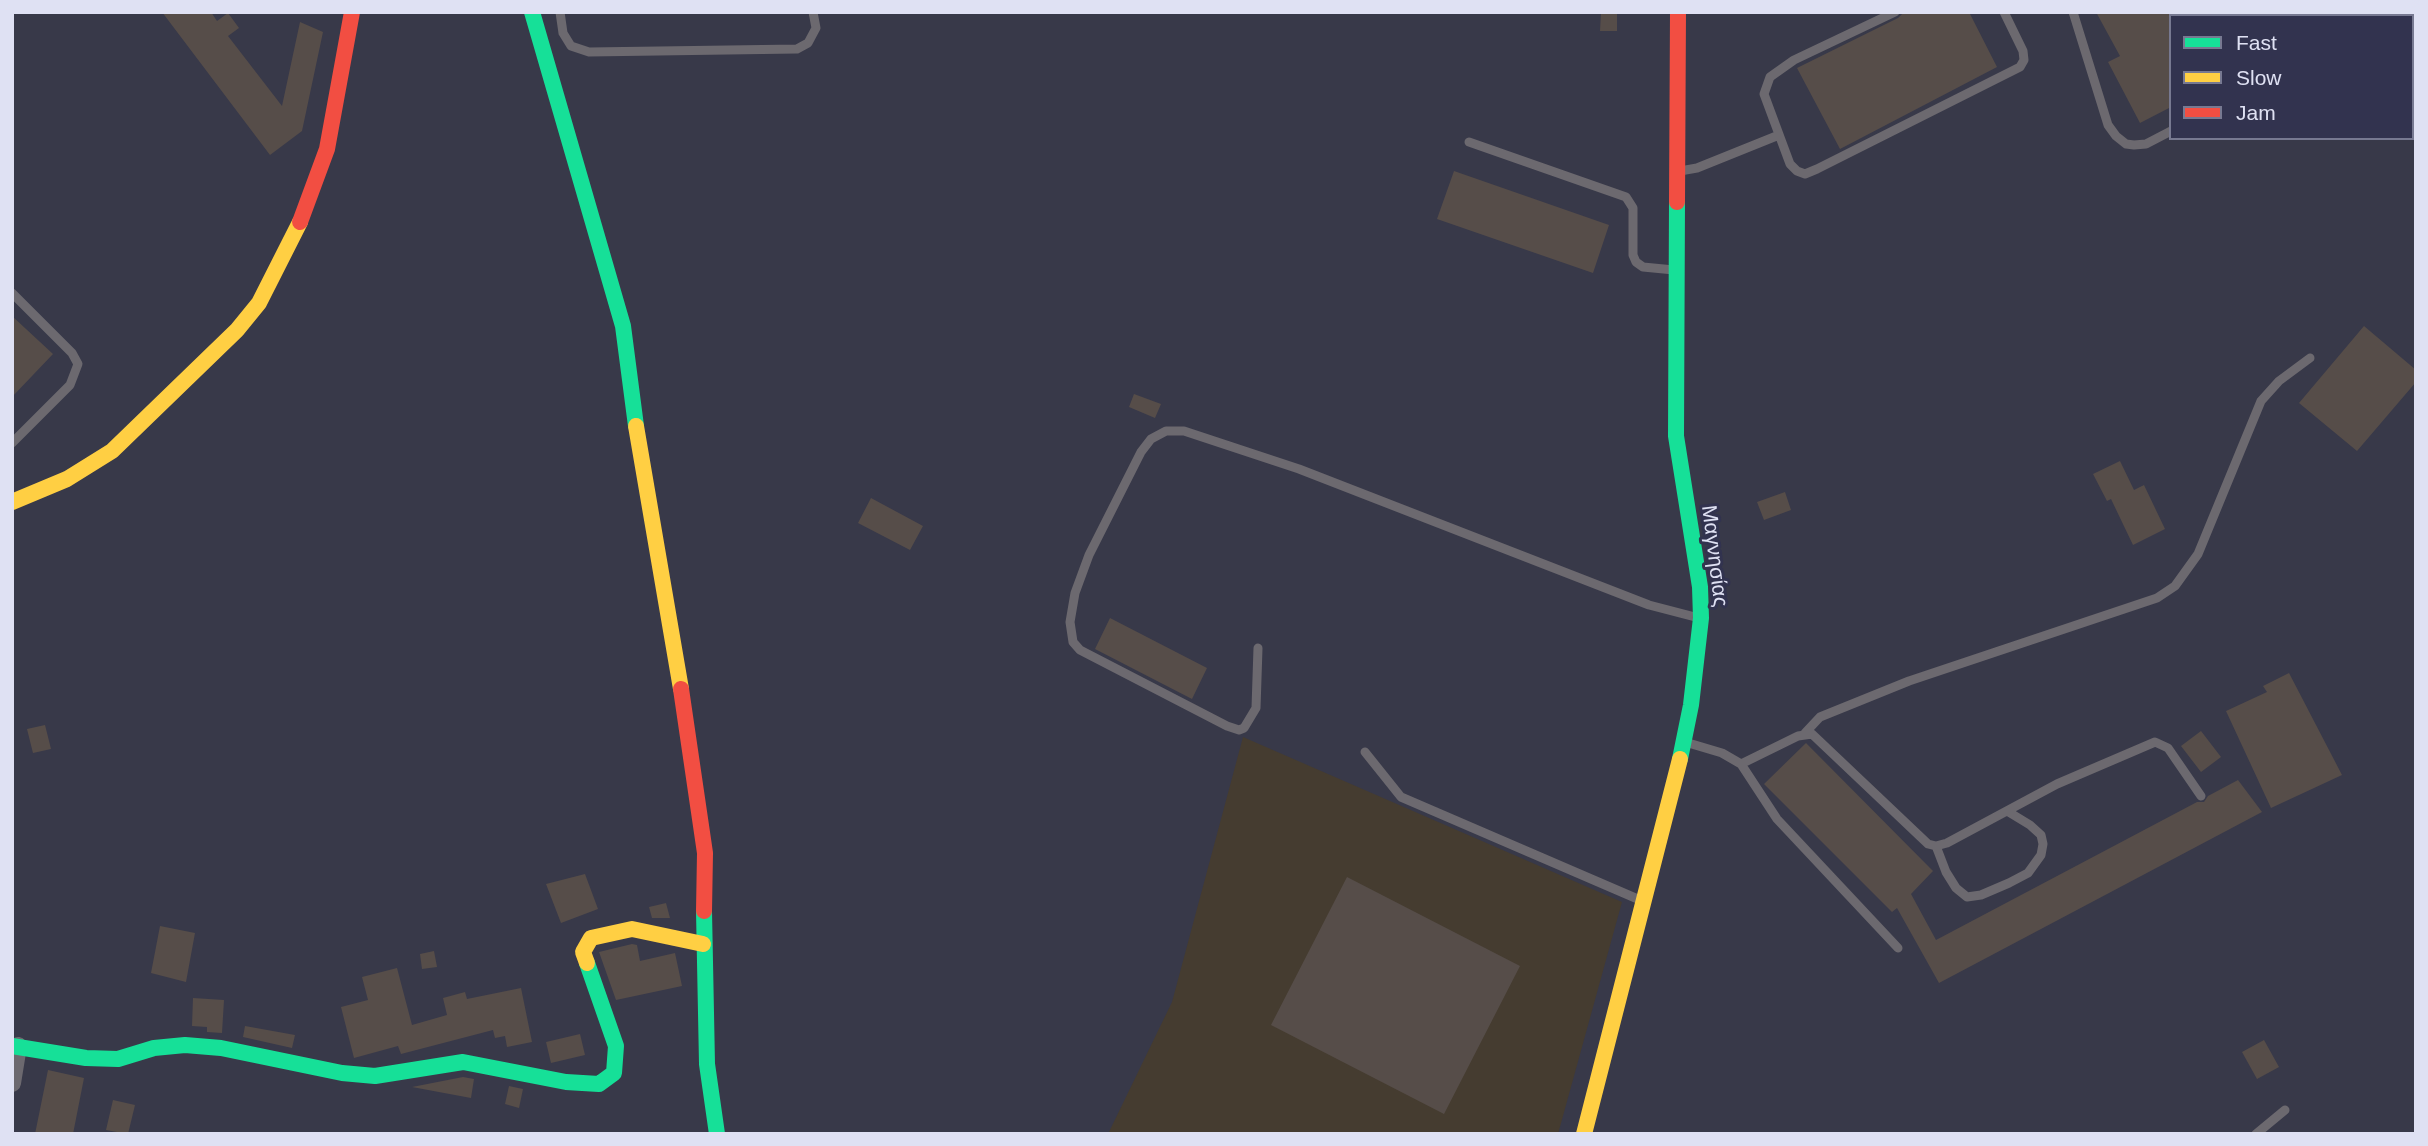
<!DOCTYPE html>
<meta charset="utf-8">
<style>
body{margin:0}
#map{position:relative;width:2428px;height:1146px;overflow:hidden;background:#383949;font-family:Arial,sans-serif}
canvas{display:block}
.frame{position:absolute;inset:0;border:14px solid #dfe1f3;pointer-events:none}
.legend{position:absolute;left:2169px;top:14px;width:245px;height:126px;box-sizing:border-box;background:#32334f;border:2px solid #777991;margin:0;padding:9px 12px;list-style:none;font-size:21px;color:#dfe1f3}
.legend li{display:flex;align-items:center;gap:14px;height:35px}
.legend b{width:35px;border:2px solid #777991}
</style>
<div id="map">
<canvas width="2428" height="1146"></canvas>
<div class="frame"></div>
<ul class="legend">
<li><b style="height:9px;background:#16e098"></b>Fast</li>
<li><b style="height:9px;background:#ffcf43"></b>Slow</li>
<li><b style="height:9px;background:#f24e42"></b>Jam</li>
</ul>
</div>
<script>
const g = document.querySelector('canvas').getContext('2d');
g.lineJoin = 'round';
function fillPath(path, color) { g.fillStyle = color; g.fill(path, 'evenodd'); }
const toPath = rows => new Path2D(rows.map(r => 'M' + r).join(''));
function stroke(path, color, width, dash) { g.strokeStyle = color; g.lineWidth = width; g.lineCap = dash ? 'butt' : 'round'; g.setLineDash(dash || []); g.stroke(path); }
function write(font, color, halo, rows, align = 'center') {
  g.font = font + ' Arial,sans-serif'; g.lineWidth = 6; g.setLineDash([]); g.textBaseline = 'middle'; g.strokeStyle = halo; g.fillStyle = color; for (const [text, x, y, turn = 0] of rows) {
    g.save(); g.translate(x, y); g.rotate((+turn || 0) * Math.PI / 180); g.textAlign = isNaN(turn) ? turn : align; if (halo) g.strokeText(text, 0, 0); g.fillText(text, 0, 0); g.restore();
  }
}
fillPath(toPath([
 [1243,737,1622,902,1558,1134,1108,1134,1172,1002]
]), '#453c30');
fillPath(toPath([
 [162,12,211,12,217,21,228,13,239,28,228,36,282,106,300,22,323,32,302,131,270,155],
 [1601,12,1617,12,1617,31,1600,31],
 [1904,12,1969,12,1997,67,1840,149,1797,68,1898,18],
 [2096,12,2171,12,2171,107,2140,123,2108,62,2120,56],
 [1454,171,1609,225,1593,273,1437,219],
 [12,316,53,354,12,397],
 [2364,326,2416,370,2416,382,2357,451,2299,403],
 [1134,394,1161,404,1155,418,1129,407],
 [2120,461,2134,490,2144,485,2165,529,2133,545,2111,499,2107,501,2093,474],
 [1785,492,1791,510,1764,520,1757,502],
 [871,498,923,526,910,550,858,523],
 [1110,618,1207,668,1192,699,1095,649],
 [2289,673,2342,775,2271,808,2226,711,2267,692,2263,686],
 [45,725,51,749,33,753,27,729],
 [2201,731,2221,757,2201,772,2181,746],
 [1806,743,1933,871,1911,894,1936,940,2197,802,2204,802,2208,796,2238,780,2262,812,1939,983,1897,908,1892,912,1764,784],
 [585,874,598,909,561,923,546,884],
 [1347,877,1520,966,1444,1114,1271,1025],
 [666,903,670,918,652,918,649,907],
 [160,926,195,933,186,982,151,973],
 [632,944,637,945,640,961,675,953,682,986,616,1000,599,952],
 [434,951,437,967,422,969,420,954],
 [397,968,412,1025,447,1015,443,998,465,992,467,999,521,988,532,1042,507,1047,505,1036,495,1038,493,1030,401,1054,398,1046,354,1058,341,1007,368,1000,362,977],
 [193,998,224,1000,222,1033,207,1032,207,1027,192,1026],
 [245,1026,295,1035,292,1048,243,1037],
 [580,1034,585,1055,551,1063,546,1042],
 [2264,1040,2279,1067,2257,1079,2242,1052],
 [48,1070,84,1078,73,1134,35,1134],
 [463,1077,474,1079,471,1098,412,1087],
 [509,1086,523,1089,519,1108,505,1104],
 [113,1100,135,1105,128,1134,106,1130]
]), '#564d49');
stroke(toPath([
 [560,12,563,33,571,46,589,52,797,49,808,43,816,28,813,12],
 [1895,12,1794,60,1770,77,1764,94,1790,164,1797,171,1805,174,1817,169,2020,67,2024,60,2023,51,2004,12],
 [2073,12,2108,125,2116,136,2126,144,2134,145,2146,144,2171,131],
 [2322,12,2323,16],
 [1469,142,1626,197,1633,208,1633,255,1636,262,1643,267,1674,270],
 [1680,171,1697,168,1779,135],
 [12,293,72,353,78,364,70,385,12,443],
 [1258,648,1256,708,1244,728,1239,730,1227,726,1080,650,1073,642,1070,622,1075,593,1089,555,1141,452,1151,439,1166,431,1184,431,1299,469,1649,605,1699,618],
 [1805,733,1820,717,1909,681,2157,598,2175,586,2198,554,2261,401,2279,381,2310,358],
 [1685,742,1722,753,1741,764,1777,819,1898,948],
 [1365,752,1401,797,1640,900],
 [1741,764,1798,736,1812,734,1928,844,1936,846,1947,843,2057,784,2155,742,2168,748,2201,796],
 [1936,846,1946,872,1956,888,1967,897,1981,895,2009,883,2028,873,2041,855,2043,844,2041,835,2030,825,2007,811],
 [2256,1134,2285,1110]
]), '#6c696f', 9);
stroke(toPath([
 [12,1083,18,1046]
]), '#6c696f', 18);
stroke(toPath([
 [532,12,623,326,636,426],
 [1677,202,1676,436,1700,587,1701,618,1691,705,1680,759],
 [704,911,707,1064,717,1134],
 [12,1046,86,1058,118,1059,154,1048,185,1045,221,1048,342,1073,375,1076,463,1062,566,1082,599,1084,614,1073,616,1046,587,963]
]), '#16e098', 16);
stroke(toPath([
 [636,426,681,689],
 [12,502,67,479,112,451,237,330,259,303,300,222],
 [587,963,583,952,591,938,632,929,703,944],
 [1584,1134,1680,759]
]), '#ffcf43', 16);
stroke(toPath([
 [1677,202,1678,12],
 [300,222,327,149,352,12],
 [681,689,705,853,704,911]
]), '#f24e42', 16);
write('21px', '#dfe1f3', '#32334f', [
 ["Μαγνησίας",1714,556,83]
]);
</script>
